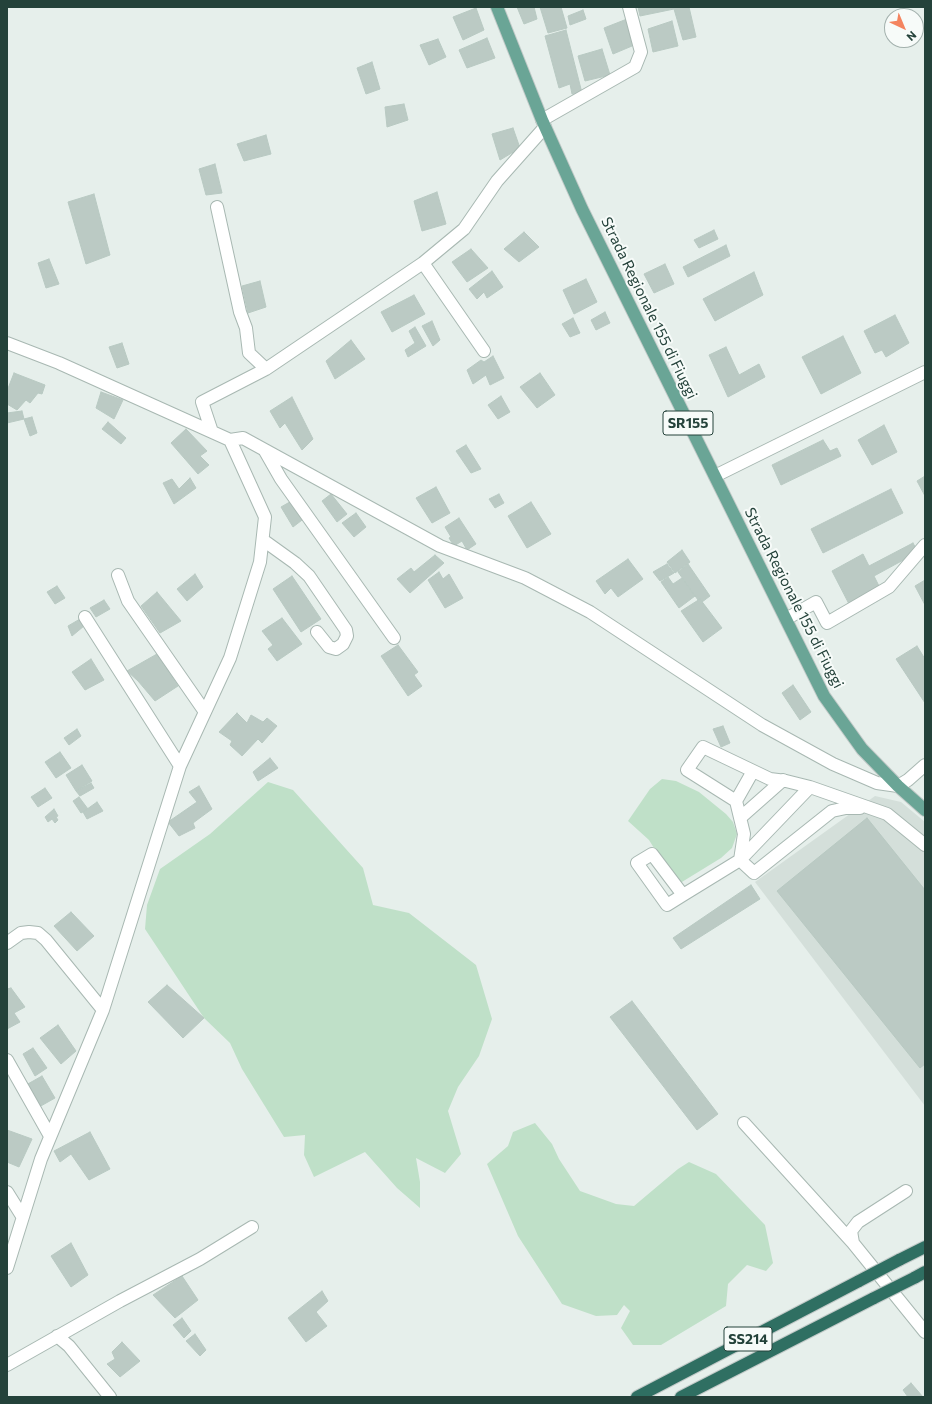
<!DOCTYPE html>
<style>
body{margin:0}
#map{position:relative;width:932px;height:1404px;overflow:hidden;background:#e6efeb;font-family:Commissioner,sans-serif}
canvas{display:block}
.frame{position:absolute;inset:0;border:8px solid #24423a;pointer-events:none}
.north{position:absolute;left:884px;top:8px;width:40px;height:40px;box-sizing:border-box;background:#f7fbf9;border:1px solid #a3b1ad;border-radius:50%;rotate:136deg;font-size:11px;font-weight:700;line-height:16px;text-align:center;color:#24423a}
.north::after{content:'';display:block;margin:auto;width:14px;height:18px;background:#f4845f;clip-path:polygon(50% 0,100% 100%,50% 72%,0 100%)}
</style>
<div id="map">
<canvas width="932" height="1404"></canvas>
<div class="frame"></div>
<div class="north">N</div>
</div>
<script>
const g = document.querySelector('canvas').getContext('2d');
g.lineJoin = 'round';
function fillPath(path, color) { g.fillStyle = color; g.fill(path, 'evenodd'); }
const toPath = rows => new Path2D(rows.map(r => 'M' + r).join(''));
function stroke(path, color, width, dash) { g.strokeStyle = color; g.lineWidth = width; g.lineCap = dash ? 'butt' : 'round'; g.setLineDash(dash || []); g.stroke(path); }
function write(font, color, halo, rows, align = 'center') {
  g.font = font + ' Commissioner,sans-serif'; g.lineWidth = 4; g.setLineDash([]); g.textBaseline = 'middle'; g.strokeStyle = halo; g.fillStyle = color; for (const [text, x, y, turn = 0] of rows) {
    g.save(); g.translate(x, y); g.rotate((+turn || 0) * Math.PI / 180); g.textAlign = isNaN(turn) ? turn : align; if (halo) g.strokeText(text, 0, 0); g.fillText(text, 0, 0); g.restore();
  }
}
fillPath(toPath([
 [875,796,901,802,925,822,925,1106,755,882]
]), '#d4dfda');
fillPath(toPath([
 [662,779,676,781,699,792,726,814,733,822,737,834,732,848,721,858,677,885,649,840,628,821,650,789],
 [268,782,293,790,363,868,373,905,409,913,476,965,492,1019,479,1056,458,1087,448,1111,461,1154,445,1173,416,1158,420,1182,420,1208,397,1188,365,1152,314,1177,304,1155,305,1135,284,1137,242,1069,230,1043,204,1018,145,929,147,905,160,869,210,834],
 [535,1123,552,1144,559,1159,580,1191,616,1204,634,1206,678,1169,689,1162,716,1174,765,1225,773,1263,766,1271,747,1265,728,1284,726,1306,661,1345,633,1345,621,1328,630,1311,624,1305,617,1315,596,1316,562,1304,518,1236,487,1164,508,1146,513,1132]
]), '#bfe0c8');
const building = toPath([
 [517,7,534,7,537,19,524,24,517,7],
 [540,7,561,7,567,28,548,33,540,7],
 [638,7,689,7,696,37,683,40,674,9,640,16,638,7],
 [476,8,484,30,463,40,453,17,476,8],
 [583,10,586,19,570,25,568,16,583,10],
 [627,19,632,46,613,54,604,28,627,19],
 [672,21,678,46,653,52,648,29,672,21],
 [566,30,582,93,572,94,570,84,559,88,545,36,566,30],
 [487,38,495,58,467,68,459,50,487,38],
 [438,39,446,57,429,65,420,45,438,39],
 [602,49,610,75,585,81,578,56,602,49],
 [372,62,380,89,366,94,357,68,372,62],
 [404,104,408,120,387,127,385,107,404,104],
 [513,128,520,148,500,160,492,134,513,128],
 [266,135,271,154,244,161,237,144,266,135],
 [215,164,222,193,206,195,199,169,215,164],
 [437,192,446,224,422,231,414,201,437,192],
 [94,194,110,255,86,264,68,202,94,194],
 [714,230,718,239,699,248,694,240,714,230],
 [524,232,539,247,519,262,504,249,524,232],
 [726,245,730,256,688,277,683,267,726,245],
 [471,249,488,268,467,282,452,262,471,249],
 [49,259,59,284,46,288,38,263,49,259],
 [665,264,674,284,654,293,644,274,665,264],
 [492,271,503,287,487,298,484,292,477,299,469,289,492,271],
 [754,272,763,295,715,321,703,299,754,272],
 [586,279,597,302,574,314,563,290,586,279],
 [260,281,266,307,248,313,242,286,260,281],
 [414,295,425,314,392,332,381,312,414,295],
 [605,312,610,323,596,330,591,320,605,312],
 [895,315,909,343,886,357,882,350,875,353,864,331,895,315],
 [573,318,580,333,570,337,562,324,573,318],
 [432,321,440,340,433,346,422,326,432,321],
 [415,327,426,346,408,357,405,350,415,343,409,331,415,327],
 [843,336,861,373,821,394,802,357,843,336],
 [351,340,365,359,335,379,326,361,351,340],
 [122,343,129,364,117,368,109,347,122,343],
 [726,347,739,375,759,364,765,377,728,397,709,355,726,347],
 [493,356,504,378,490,385,486,375,473,384,467,370,481,360,484,362,493,356],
 [14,373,45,385,42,394,38,393,30,403,26,400,17,410,7,404,7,391,14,373],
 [540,373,555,395,537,408,520,387,540,373],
 [101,392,123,400,114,419,96,408,101,392],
 [501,396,510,412,498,419,488,405,501,396],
 [292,397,313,439,302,450,285,423,280,428,270,411,292,397],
 [22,411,24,419,7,423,7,413,22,411],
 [32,417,37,433,30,436,24,419,32,417],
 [108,422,126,438,121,444,102,429,108,422],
 [884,425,897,452,872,465,858,440,884,425],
 [186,429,207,451,200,456,209,465,198,474,171,443,186,429],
 [823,440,830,451,837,448,841,456,781,485,772,465,823,440],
 [466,445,481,469,471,473,456,451,466,445],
 [925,476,925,496,917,481,925,476],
 [190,478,196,488,174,504,163,483,172,479,179,489,190,478],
 [436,487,450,513,432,523,416,498,436,487],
 [891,489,903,513,823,553,811,529,891,489],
 [331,494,347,514,337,522,322,501,331,494],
 [499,494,504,503,495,508,489,499,499,494],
 [295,499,306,517,293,527,281,507,295,499],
 [531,502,551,534,527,548,508,516,531,502],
 [356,513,366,527,354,537,342,523,356,513],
 [459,518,476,544,467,550,462,541,454,546,449,538,451,537,445,527,459,518],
 [913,543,918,552,874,576,880,588,849,604,832,571,863,554,869,566,913,543],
 [682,550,690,562,675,573,667,562,682,550],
 [435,555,444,563,410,593,397,579,411,568,414,572,435,555],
 [628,559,643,579,618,597,611,588,605,594,596,581,628,559],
 [667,564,674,573,660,581,653,572,667,564],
 [688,564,710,596,702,602,700,599,698,600,678,572,688,564],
 [439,572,443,579,449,574,463,598,445,608,428,580,439,572],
 [195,574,203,587,187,601,177,589,195,574],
 [292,576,321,619,301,632,273,589,292,576],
 [668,577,673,584,682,578,695,596,679,608,661,582,668,577],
 [925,580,925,605,915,586,925,580],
 [57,586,65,598,55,604,47,592,57,586],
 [157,592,181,621,160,633,141,606,157,592],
 [700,599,722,628,703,642,681,611,700,599],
 [104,600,110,609,96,617,90,608,104,600],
 [282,618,302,644,277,661,268,649,273,645,262,631,282,618],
 [80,619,84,626,72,636,68,626,80,619],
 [398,645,418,672,414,675,422,686,408,696,381,656,398,645],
 [917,646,925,659,925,703,896,659,917,646],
 [157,654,178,686,155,701,138,681,127,671,157,654],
 [91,659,104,680,85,690,72,672,91,659],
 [793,685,811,712,800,720,782,693,793,685],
 [237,713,247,723,251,715,263,722,267,718,277,726,262,743,258,739,242,756,230,745,232,741,219,732,237,713],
 [723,726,730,743,721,747,713,729,723,726],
 [77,729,81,736,69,745,64,738,77,729],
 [60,752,71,768,56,778,45,762,60,752],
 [270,758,278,768,258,781,253,772,270,758],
 [82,765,92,781,76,791,66,775,82,765],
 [91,783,94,788,80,796,76,791,91,783],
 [199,786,212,809,193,823,195,828,179,836,168,822,197,802,189,792,199,786],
 [45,788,52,798,38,807,31,797,45,788],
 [79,797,88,809,81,813,73,801,79,797],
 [97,802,103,811,87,819,83,812,97,802],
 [54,809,58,816,56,817,58,820,55,823,52,819,48,822,45,817,54,809],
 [867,818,925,890,925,1064,920,1068,777,891,867,818],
 [751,885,760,899,681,949,673,938,751,885],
 [71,912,94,936,77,951,54,926,71,912],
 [167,985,204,1018,183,1038,148,1002,167,985],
 [11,988,25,1007,14,1013,20,1022,7,1029,7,989,11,988],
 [632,1001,718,1114,697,1130,610,1017,632,1001],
 [58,1025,76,1051,61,1064,40,1038,58,1025],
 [33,1048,47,1068,35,1076,23,1054,33,1048],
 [42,1076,55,1098,39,1107,26,1085,42,1076],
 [7,1130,32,1139,19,1167,7,1162,7,1130],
 [90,1132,110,1169,89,1180,71,1154,60,1162,54,1151,90,1132],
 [71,1243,88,1275,71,1287,51,1256,71,1243],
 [182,1276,198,1300,175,1318,153,1295,182,1276],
 [322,1291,328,1301,316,1312,327,1326,306,1342,288,1318,322,1291],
 [182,1318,191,1331,184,1338,173,1325,182,1318],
 [195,1334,206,1350,200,1356,186,1341,195,1334],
 [122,1342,140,1361,120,1377,107,1364,115,1359,112,1352,122,1342],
 [911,1383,923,1397,908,1397,903,1390,911,1383]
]);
fillPath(building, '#bbcac4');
stroke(building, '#b8c9c2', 1);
const minor = toPath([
 [542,120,635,67,641,52,629,7],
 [217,207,240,312,246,328,249,353,266,369],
 [423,263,484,351],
 [7,343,59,363,230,440,265,517,260,562,230,658,180,766,103,1010,41,1159,7,1268],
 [212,432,202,402,266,369,423,263,464,229,497,181,545,127],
 [230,440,243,438,440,546,525,578,590,612,762,725,833,764,877,783,898,786,908,780,925,765],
 [265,451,281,479,394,638],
 [715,476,925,372],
 [263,540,295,563,309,576,346,630,347,636,343,644,336,649,329,647,317,632],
 [118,575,128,601,205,712],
 [85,617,180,766],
 [786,619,816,602,827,623,889,587,925,545],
 [810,787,786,781,770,779,703,747,687,770,736,801,744,834,740,860,754,873,832,811,846,808,860,808],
 [736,801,753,771],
 [740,818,783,780],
 [683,895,652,854,637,863,667,905,683,895,740,860,810,787,887,814,925,845],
 [7,943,21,933,29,932,38,933,46,940,103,1010],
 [7,1060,50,1136],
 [744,1123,853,1243],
 [906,1191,858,1222,851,1231,853,1243,925,1332],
 [7,1192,22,1216],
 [57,1336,69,1346,110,1397],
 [7,1365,120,1301,200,1259,252,1227]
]);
const major = toPath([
 [497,7,542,120,582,209,824,696,862,749,898,786,925,810]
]);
const highway = toPath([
 [899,1260,925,1247],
 [914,1278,925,1272],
 [637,1397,859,1281],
 [681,1397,874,1298]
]);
stroke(minor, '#a8b8b2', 14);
stroke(major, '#c2cac8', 14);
stroke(highway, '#c2cac8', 14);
stroke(minor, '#fff', 12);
stroke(major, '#6aa596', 12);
stroke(highway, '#2f6f62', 12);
const highwayBridge = toPath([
 [859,1281,899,1260],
 [874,1298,914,1278]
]);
stroke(highwayBridge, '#c2cac8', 14, []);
stroke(highwayBridge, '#2f6f62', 12);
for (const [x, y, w] of [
 [688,423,50],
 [748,1339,48]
]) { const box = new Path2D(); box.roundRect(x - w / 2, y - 12, w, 24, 3); g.fillStyle = '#f7fbf9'; g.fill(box); stroke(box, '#24423a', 1); }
write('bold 14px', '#24423a', null, [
 ["SR155",688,423],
 ["SS214",748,1339]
]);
write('15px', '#24423a', '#f7fbf9', [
 ["Strada Regionale 155 di Fiuggi",649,308,64],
 ["Strada Regionale 155 di Fiuggi",794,598,63]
]);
</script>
